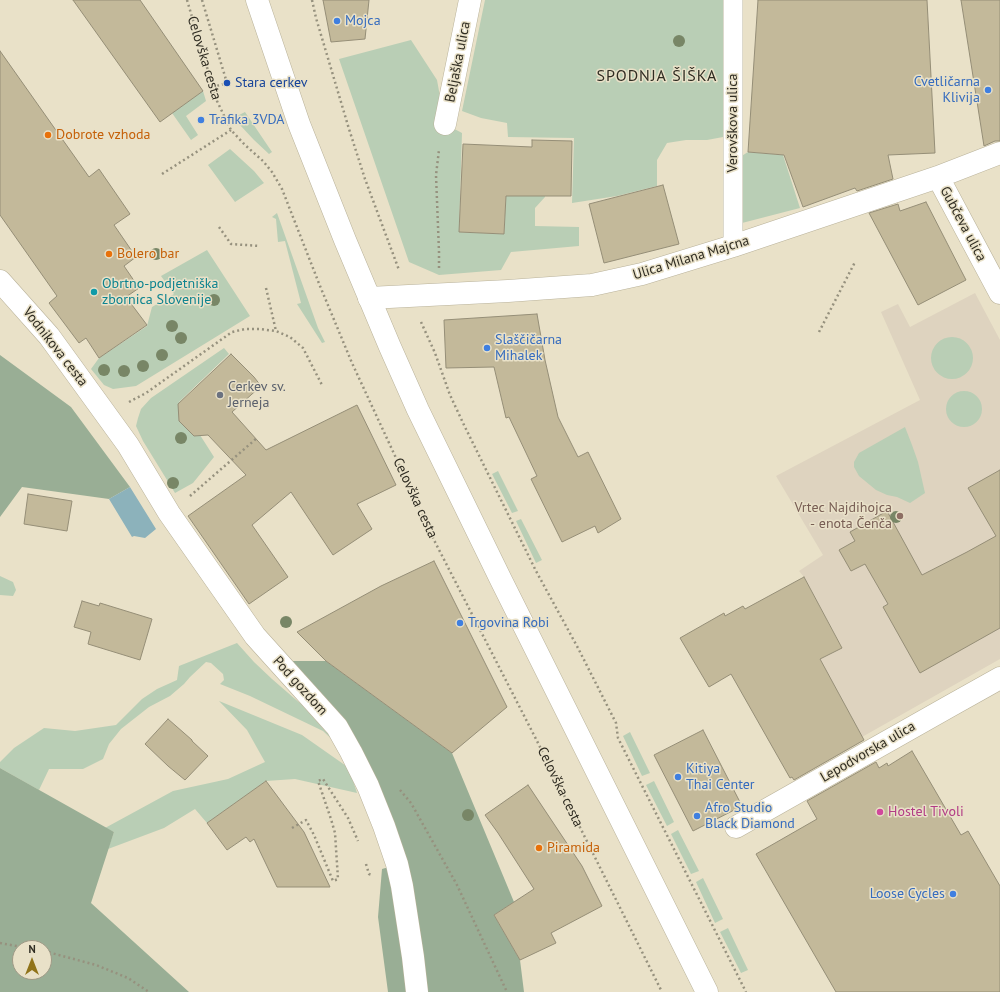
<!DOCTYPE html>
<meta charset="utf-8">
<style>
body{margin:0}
#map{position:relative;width:1000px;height:992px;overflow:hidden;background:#e9e1c8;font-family:"PT Sans",sans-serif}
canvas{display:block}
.north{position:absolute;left:12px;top:940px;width:40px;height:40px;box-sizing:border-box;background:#e9e1c8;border:1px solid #9f9986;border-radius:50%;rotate:0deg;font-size:11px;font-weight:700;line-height:16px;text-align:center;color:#2f2c22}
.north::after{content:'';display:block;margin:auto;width:14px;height:18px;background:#907319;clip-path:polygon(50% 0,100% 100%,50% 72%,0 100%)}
</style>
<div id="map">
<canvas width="1000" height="992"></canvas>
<div class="north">N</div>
</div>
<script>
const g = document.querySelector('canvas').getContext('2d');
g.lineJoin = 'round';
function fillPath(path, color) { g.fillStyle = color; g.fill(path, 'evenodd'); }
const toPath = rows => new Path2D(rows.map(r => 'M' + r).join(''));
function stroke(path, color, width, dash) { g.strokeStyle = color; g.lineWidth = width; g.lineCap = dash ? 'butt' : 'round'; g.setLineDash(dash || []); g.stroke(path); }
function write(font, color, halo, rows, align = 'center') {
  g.font = font + ' "PT Sans",sans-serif'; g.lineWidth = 3; g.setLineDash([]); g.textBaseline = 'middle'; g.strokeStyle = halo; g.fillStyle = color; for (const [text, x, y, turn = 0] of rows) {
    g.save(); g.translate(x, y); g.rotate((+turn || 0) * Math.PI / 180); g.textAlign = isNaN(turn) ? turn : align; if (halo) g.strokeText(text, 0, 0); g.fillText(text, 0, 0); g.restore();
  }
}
fillPath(toPath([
 [975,293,1000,340,1000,659,862,737,820,659,842,647,804,577,799,571,823,555,776,476,920,400,881,312,898,304,910,327]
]), '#ded3bf');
fillPath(toPath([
 [485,0,726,0,723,137,707,140,686,140,667,143,657,160,657,186,617,196,572,203,574,138,508,137,507,123,481,118,462,111],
 [411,40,437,80,445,124,462,133,459,232,504,234,508,146,545,166,545,197,535,208,535,226,579,227,579,246,511,252,501,270,439,275,409,262,339,59],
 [203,91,206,101,186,116,198,135,191,140,172,113],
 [245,112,272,152,269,154,254,140,239,124,235,117],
 [230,149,254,171,264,183,235,202,208,165],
 [748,152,783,155,800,208,742,223,740,157],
 [277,213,318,328,325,342,322,343,297,304,301,303,285,241,278,242,276,219,272,217],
 [207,250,250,316,136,386,113,389,104,385,91,369,99,358,147,326,152,307,174,294,161,276],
 '931 358a21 21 0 1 1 42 0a21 21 0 1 1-42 0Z',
 [224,348,229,354,179,402,214,457,193,483,175,493,143,441,136,426,138,418,141,409,151,398],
 '946 409a18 18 0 1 1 36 0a18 18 0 1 1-36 0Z',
 [905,427,912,445,918,462,925,493,910,503,897,497,887,495,876,490,859,476,854,467,854,462,859,453],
 [498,471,518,511,512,513,492,474],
 [521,519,542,560,536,563,516,521],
 [0,576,13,582,16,590,13,596,0,595],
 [237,643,254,662,272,679,302,705,337,744,323,731,250,696,220,684,224,680,223,674,211,663,206,662,190,677,184,684,170,696,149,707,121,729,109,744,103,759,83,769,49,769,39,790,0,768,0,762,14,748,44,728,75,731,116,725,142,699,157,689,177,680,179,666],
 [219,701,302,735,349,768,357,793,295,779,266,781,207,823,195,809,164,828,108,849,114,832,105,828,173,791,228,779,265,762,247,730],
 [630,732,650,773,642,776,623,736],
 [654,781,674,822,667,826,646,785],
 [678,830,699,871,691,874,671,834],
 [703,878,723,919,715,923,696,882],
 [728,928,748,970,741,973,720,932]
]), '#b9ceb5');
fillPath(toPath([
 [0,355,71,407,130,487,109,499,22,487,0,517],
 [292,661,326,661,452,753,514,902,494,915,520,960,524,992,388,992,378,917,382,869,406,862],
 [0,768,114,832,91,903,189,992,0,992],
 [20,948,44,948,44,972,20,972]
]), '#99ae95');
fillPath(toPath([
 [130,487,156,529,145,538,134,536,132,537,109,499]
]), '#8cb2bb');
const building = toPath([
 [73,0,140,0,203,91,160,122,73,0],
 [323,0,369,0,365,39,331,42,323,0],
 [758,0,927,0,935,153,888,155,893,179,857,191,855,188,803,207,784,155,748,152,758,0],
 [961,0,1000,0,1000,141,995,141,984,146,961,0],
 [0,51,89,177,99,169,130,214,114,225,136,257,124,266,139,288,126,297,147,325,99,358,86,338,79,343,49,303,57,296,0,215,0,51],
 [532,140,572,141,571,196,506,196,504,234,459,232,463,144,532,147,532,140],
 [663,185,679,244,604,263,589,204,663,185],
 [926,202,966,280,918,305,869,213,898,204,900,211,926,202],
 [537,314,545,360,558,417,578,457,588,452,621,519,598,533,595,526,562,542,531,479,537,476,509,417,506,418,494,367,446,368,444,320,537,314],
 [231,354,254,377,261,386,232,412,266,450,357,405,396,485,357,504,372,529,333,555,291,492,252,525,288,577,249,604,188,516,246,475,208,435,194,436,179,421,178,404,231,354],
 [1000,470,1000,628,920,673,883,607,888,604,865,564,851,571,839,550,855,541,850,532,887,511,922,575,967,552,996,536,968,488,1000,470],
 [28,494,72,501,67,531,24,524,28,494],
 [434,561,507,707,452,753,326,661,297,632,381,586,434,561],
 [804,577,842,648,820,659,864,740,794,780,792,777,790,778,731,674,709,687,680,638,724,613,725,616,743,606,745,609,804,577],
 [82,601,99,606,100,603,152,619,140,660,88,644,91,632,74,627,82,601],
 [168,719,192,740,192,741,208,756,185,780,168,766,145,744,168,719],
 [703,730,742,806,693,831,654,755,703,730],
 [912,751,961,835,968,831,1000,886,1000,992,836,992,756,854,817,819,807,801,876,762,879,768,887,763,888,766,912,751],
 [266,781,304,832,330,887,277,887,254,839,250,842,246,837,227,850,207,823,266,781],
 [528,785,582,866,602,906,551,933,556,943,520,960,494,915,534,889,498,833,485,815,528,785]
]);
fillPath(building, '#c3b99a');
stroke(building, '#958e77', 1);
const service = toPath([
 [733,0,733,246]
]);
const minor = toPath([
 [445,124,470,0],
 [938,177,1000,293],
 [0,281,49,336,128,445,169,513,255,636,337,727,351,752,368,786,384,826,397,864,402,886,413,957,417,992],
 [369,298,508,291,592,285,642,274,733,246,938,177,1000,153],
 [736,827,950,706,1000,678]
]);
const primary = toPath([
 [257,0,299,124,345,240,390,347,418,410,501,580,707,992]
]);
stroke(service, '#b9b29a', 20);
stroke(minor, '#b9b29a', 23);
stroke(primary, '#b9b29a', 23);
stroke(toPath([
 [187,0,217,101,231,130,245,145,263,161,272,172,282,189,320,286,352,363,434,540,537,741,662,992],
 [202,0,227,83,213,87],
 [312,0,316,18,349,129,365,179,399,270],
 [162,174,231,130],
 [219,227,231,244,260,246],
 [439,268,439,252,436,175,439,150],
 [266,288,276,331],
 [421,322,435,353,450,395,464,425,536,571,578,648,616,723,618,738,746,992],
 [819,332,855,262],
 [129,402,146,393,232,332,245,329,259,329,276,331,290,337,303,348,322,385],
 [190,496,257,438],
 [400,790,411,803,457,885,507,992],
 [292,828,306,820,314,835,333,881,338,879,335,833,331,819,318,781,323,779,348,818,358,841],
 [366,864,369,874,372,875],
 [0,943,27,948],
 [44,951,96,965,128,978,149,992]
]), '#96917e', 2.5, [2, 3]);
stroke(service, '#fff', 19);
stroke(minor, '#fff', 22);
stroke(primary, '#fff', 22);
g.fillStyle = '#788666';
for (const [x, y] of [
 [679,41],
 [156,254],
 [214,300],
 [172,326],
 [181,338],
 [162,355],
 [143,366],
 [104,370],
 [124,371],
 [181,438],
 [173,483],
 [896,517],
 [286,622],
 [468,815]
]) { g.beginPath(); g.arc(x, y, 6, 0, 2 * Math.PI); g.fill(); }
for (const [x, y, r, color] of [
 [337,21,4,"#3f7fe0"],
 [227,83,4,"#1a4fb4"],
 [988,90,4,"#3f7fe0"],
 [201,120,4,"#3f7fe0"],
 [48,135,4,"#e8710a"],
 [109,254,4,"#e8710a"],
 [94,292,4,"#0f9aa8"],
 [487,348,4,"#3f7fe0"],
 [220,395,4,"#6b7280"],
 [900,516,4,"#8d6e63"],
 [460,623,4,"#3f7fe0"],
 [678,777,4,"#3f7fe0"],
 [880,812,4,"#d1479c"],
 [697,816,4,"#3f7fe0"],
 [539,848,4,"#e8710a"],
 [953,894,4,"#3f7fe0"]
]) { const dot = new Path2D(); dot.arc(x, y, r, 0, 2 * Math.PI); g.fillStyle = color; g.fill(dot); stroke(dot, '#e9e1c8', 1.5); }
write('14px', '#366cbe', '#e9e1c8', [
 ["Mojca",345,21],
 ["Cvetličarna",980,82,"right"],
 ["Klivija",980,98,"right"],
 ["Trafika 3VDA",209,120],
 ["Slaščičarna",495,340],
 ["Mihalek",495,356],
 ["Trgovina Robi",468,623],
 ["Kitiya",686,769],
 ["Thai Center",686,785],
 ["Afro Studio",705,808],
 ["Black Diamond",705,824],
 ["Loose Cycles",945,894,"right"]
], 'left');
write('14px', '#2f2c22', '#e9e1c8', [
 ["Celovška cesta",204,58,73],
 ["Beljaška ulica",458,62,-79],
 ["Verovškova ulica",733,123,-90],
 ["Gubčeva ulica",963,224,62],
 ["Ulica Milana Majcna",691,258,-17],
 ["Vodnikova cesta",55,347,52],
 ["Celovška cesta",415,498,65],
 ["Pod gozdom",300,686,48],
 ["Lepodvorska ulica",868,752,-30],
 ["Celovška cesta",560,787,64]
]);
write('14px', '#164399', '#e9e1c8', [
 ["Stara cerkev",235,83]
], 'left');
write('14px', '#c56008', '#e9e1c8', [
 ["Dobrote vzhoda",56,135],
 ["Bolero bar",117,254],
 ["Piramida",547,848]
], 'left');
write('14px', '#0d838f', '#e9e1c8', [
 ["Obrtno-podjetniška",102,284],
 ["zbornica Slovenije",102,300]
], 'left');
write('14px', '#5b616d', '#e9e1c8', [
 ["Cerkev sv.",228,387],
 ["Jerneja",228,403]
], 'left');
write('14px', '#785e54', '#e9e1c8', [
 ["Vrtec Najdihojca",892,508],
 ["- enota Čenča",892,524]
], 'right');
write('14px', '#b23c85', '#e9e1c8', [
 ["Hostel Tivoli",888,812]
], 'left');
g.letterSpacing = '1px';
write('16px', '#2f2c22', '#e9e1c8', [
 ["SPODNJA ŠIŠKA",657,76]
]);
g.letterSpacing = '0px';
</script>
